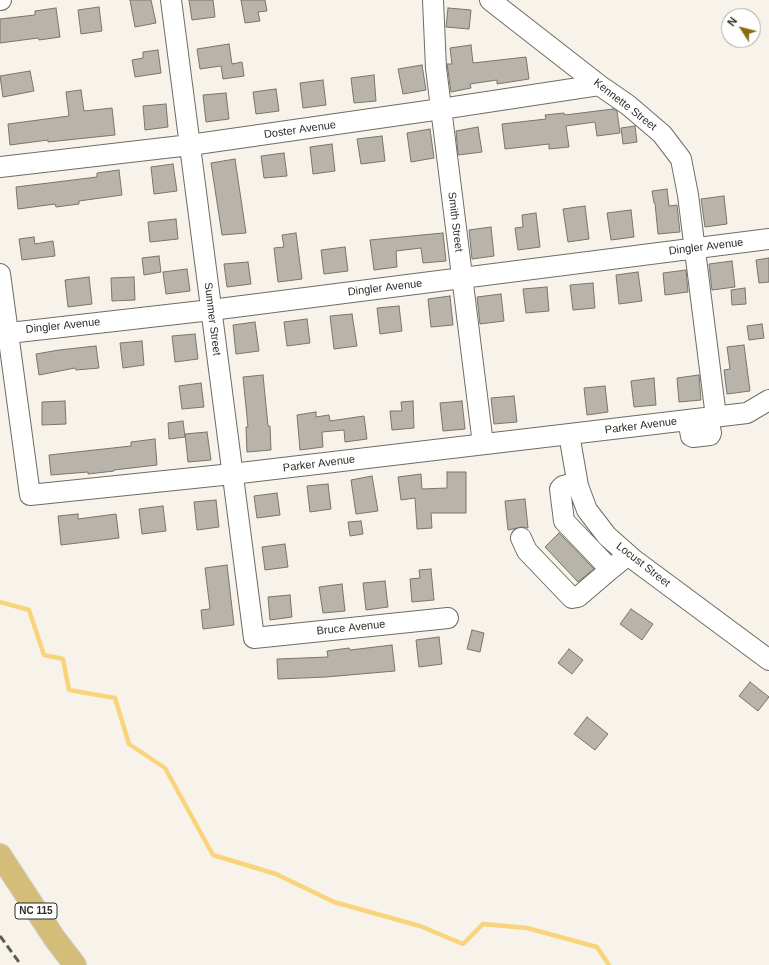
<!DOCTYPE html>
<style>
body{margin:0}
#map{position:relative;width:769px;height:965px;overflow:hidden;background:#f8f3ea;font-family:Arial,sans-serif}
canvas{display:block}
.north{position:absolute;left:721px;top:8px;width:40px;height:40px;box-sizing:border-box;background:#fff;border:1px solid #ababa9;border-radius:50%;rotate:306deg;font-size:11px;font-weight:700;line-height:16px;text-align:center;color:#2d2c28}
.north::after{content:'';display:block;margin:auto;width:14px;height:18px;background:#8c6c0e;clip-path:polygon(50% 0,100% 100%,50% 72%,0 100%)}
</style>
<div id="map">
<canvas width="769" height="965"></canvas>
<div class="north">N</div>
</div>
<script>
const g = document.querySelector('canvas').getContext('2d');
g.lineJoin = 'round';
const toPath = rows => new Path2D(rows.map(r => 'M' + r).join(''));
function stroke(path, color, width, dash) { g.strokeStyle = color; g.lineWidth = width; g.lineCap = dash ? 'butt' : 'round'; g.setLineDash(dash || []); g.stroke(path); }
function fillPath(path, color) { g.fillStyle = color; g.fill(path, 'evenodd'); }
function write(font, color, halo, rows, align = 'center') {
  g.font = font + ' Arial,sans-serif'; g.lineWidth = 3; g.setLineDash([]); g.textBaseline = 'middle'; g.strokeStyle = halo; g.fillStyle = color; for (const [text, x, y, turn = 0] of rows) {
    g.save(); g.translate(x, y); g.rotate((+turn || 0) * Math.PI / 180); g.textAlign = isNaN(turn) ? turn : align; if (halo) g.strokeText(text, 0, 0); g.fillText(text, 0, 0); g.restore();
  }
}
stroke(toPath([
 [0,602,29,610,44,655,63,659,69,690,115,698,129,744,165,768,213,855,276,874,334,902,420,926,463,944,483,924,527,928,597,947,609,965]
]), '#fad47c', 4.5);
const building = toPath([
 [130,0,151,0,156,23,135,27,130,0],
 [189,0,213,0,215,17,192,20,189,0],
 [241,0,265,0,267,11,258,12,260,21,245,23,241,0],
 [99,7,102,31,81,34,78,10,99,7],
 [56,8,60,37,39,40,38,38,0,43,0,19,35,15,35,11,56,8],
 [448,8,471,10,469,29,446,27,448,8],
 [229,44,232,64,242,62,244,76,223,79,221,66,200,69,197,49,229,44],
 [471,45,473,63,526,57,529,79,497,84,497,80,470,84,471,88,451,92,447,64,452,64,450,48,471,45],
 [158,50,161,73,135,77,132,60,143,58,143,52,158,50],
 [422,65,426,90,403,94,398,69,422,65],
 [30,71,34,91,3,97,0,76,30,71],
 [374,75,376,101,354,103,351,78,374,75],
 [323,80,326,105,303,108,300,83,323,80],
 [276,89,279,111,256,114,253,92,276,89],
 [81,90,84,111,112,108,115,135,48,142,48,140,10,145,8,124,69,116,66,92,81,90],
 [226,93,229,119,206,122,203,95,226,93],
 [166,104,168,127,145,130,143,106,166,104],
 [613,109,617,111,620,133,597,136,595,122,566,126,569,147,549,149,549,144,505,149,502,124,546,119,545,115,564,113,565,115,613,109],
 [635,126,637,142,623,144,621,128,635,126],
 [478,127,482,152,458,155,456,131,478,127],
 [430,129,434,158,411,162,407,133,430,129],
 [382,136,385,161,361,164,357,139,382,136],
 [332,144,335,171,313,174,310,147,332,144],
 [284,153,287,176,264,178,261,156,284,153],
 [235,159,246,233,222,235,211,163,235,159],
 [173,164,177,191,154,194,151,167,173,164],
 [119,170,122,195,79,201,79,204,56,207,55,204,18,209,16,187,97,177,97,173,119,170],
 [667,189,669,206,677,205,680,232,658,234,655,203,654,203,652,191,667,189],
 [724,196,727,224,705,227,701,199,724,196],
 [585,206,589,239,568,242,563,209,585,206],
 [631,210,634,237,611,240,607,213,631,210],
 [536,213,540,247,518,250,515,228,523,227,522,215,536,213],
 [176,219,178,239,150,242,148,222,176,219],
 [491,227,494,256,472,259,469,230,491,227],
 [296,233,302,279,278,282,274,248,284,247,282,235,296,233],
 [443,233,446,261,423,263,421,248,396,251,397,267,374,270,370,240,443,233],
 [34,237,35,244,53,241,55,256,22,260,19,239,34,237],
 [345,247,348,271,324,274,321,250,345,247],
 [159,256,161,272,144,275,142,258,159,256],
 [769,258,769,282,759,283,756,260,769,258],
 [732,261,735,287,712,290,709,264,732,261],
 [248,262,251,284,227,287,224,264,248,262],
 [187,269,190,291,166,294,163,272,187,269],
 [686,270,688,292,665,295,663,273,686,270],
 [638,272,642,301,619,304,616,275,638,272],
 [89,277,92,304,68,307,65,280,89,277],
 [134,277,135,300,112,301,111,278,134,277],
 [593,283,595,308,573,310,570,285,593,283],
 [547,287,549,311,526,313,523,289,547,287],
 [745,288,746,304,732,305,731,290,745,288],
 [501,294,504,321,480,324,477,297,501,294],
 [450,296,453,325,431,327,428,299,450,296],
 [399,306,402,331,380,334,377,308,399,306],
 [352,314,357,346,334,349,330,316,352,314],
 [307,319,310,343,287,346,284,322,307,319],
 [255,322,259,351,236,354,233,325,255,322],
 [762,324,764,338,749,340,747,326,762,324],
 [195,334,198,359,175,362,172,336,195,334],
 [142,341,144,365,123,368,120,343,142,341],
 [744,345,750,391,727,394,724,370,730,369,727,347,744,345],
 [96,346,99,368,76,370,75,368,39,375,36,354,59,350,96,346],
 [263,375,268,426,270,426,271,450,247,452,246,427,248,427,243,377,263,375],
 [699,375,701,400,679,402,677,378,699,375],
 [654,378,656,405,634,407,631,381,654,378],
 [201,383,204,407,182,409,179,386,201,383],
 [605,386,608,412,587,415,584,388,605,386],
 [514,396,517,422,494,424,491,398,514,396],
 [65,401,66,424,42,425,42,402,65,401],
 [413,401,414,428,392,430,390,411,402,411,401,402,413,401],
 [462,401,465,429,443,431,440,403,462,401],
 [316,412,316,417,329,415,330,421,364,416,367,439,345,442,344,430,322,432,323,447,300,450,297,415,316,412],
 [183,421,185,437,169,439,168,423,183,421],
 [207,432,211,460,188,462,185,434,207,432],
 [155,439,157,465,114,470,114,471,88,474,88,472,51,475,49,455,131,446,131,442,155,439],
 [447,472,466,472,466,513,431,513,432,528,417,529,415,498,401,500,398,477,421,474,422,489,447,488,447,472],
 [372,476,378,511,356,514,351,480,372,476],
 [328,484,331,509,310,512,307,486,328,484],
 [277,493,280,515,257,518,254,496,277,493],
 [525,499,528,528,522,527,508,530,505,501,525,499],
 [216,500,219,527,197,530,194,502,216,500],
 [163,506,166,531,142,534,139,509,163,506],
 [78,514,78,519,116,514,119,538,61,545,58,516,78,514],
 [361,521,363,534,350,536,348,522,361,521],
 [559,533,594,569,578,582,545,547,559,533],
 [285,544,288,567,265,570,262,547,285,544],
 [227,565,234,625,203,629,201,610,210,609,205,568,227,565],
 [431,569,434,600,412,602,410,579,420,578,419,570,431,569],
 [385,581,388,607,366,610,363,583,385,581],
 [342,584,345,611,323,613,319,587,342,584],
 [290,595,292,617,270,620,268,597,290,595],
 [631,609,653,624,642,640,620,624,631,609],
 [472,630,484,633,480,652,467,649,472,630],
 [439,637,442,664,419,667,416,640,439,637],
 [392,645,395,671,326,677,278,679,277,659,328,657,327,651,349,648,350,650,392,645],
 [569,649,583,660,572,674,558,663,569,649],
 [750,682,769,697,758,711,739,696,750,682],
 [587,717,608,734,595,750,574,734,587,717]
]);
fillPath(building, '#b8b4ab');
stroke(building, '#78756c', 1);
const minor = toPath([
 [0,0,1,0],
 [171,0,254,638,448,618],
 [433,0,436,68,483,444],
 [490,0,599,85,628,105,662,134,681,159,688,195,716,417],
 [0,167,190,145,441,109,599,85],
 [0,274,30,495,232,474,747,413,769,400],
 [0,334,211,310,769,239],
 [688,420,691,436,693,437,710,435,711,433,708,417],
 [569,434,578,486,587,510,607,536,633,559,769,660],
 [577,482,563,486,560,489,564,521,608,567,612,568,628,555],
 [521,538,527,551,572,598,578,597,612,568]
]);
const major = toPath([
 [0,855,55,939,75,965]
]);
stroke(minor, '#706c64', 22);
stroke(major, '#d1d1d0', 24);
stroke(minor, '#fff', 20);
stroke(major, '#d4bc79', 22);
stroke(toPath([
 [0,936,21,965]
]), '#5e5c57', 3, [8, 4]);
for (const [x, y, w] of [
 [36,911,42]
]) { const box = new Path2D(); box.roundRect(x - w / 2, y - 8, w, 16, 3); g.fillStyle = '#fff'; g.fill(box); stroke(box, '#2d2c28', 1); }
write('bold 10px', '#2d2c28', null, [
 ["NC 115",36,911]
]);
write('11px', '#2d2c28', '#fff', [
 ["Kennette Street",625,105,38],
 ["Doster Avenue",300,130,-8],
 ["Smith Street",455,222,83],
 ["Dingler Avenue",706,247,-7],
 ["Dingler Avenue",385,288,-7],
 ["Summer Street",212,319,83],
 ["Dingler Avenue",63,326,-6],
 ["Parker Avenue",641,426,-7],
 ["Parker Avenue",319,464,-7],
 ["Locust Street",643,565,38],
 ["Bruce Avenue",351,628,-6]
]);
</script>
